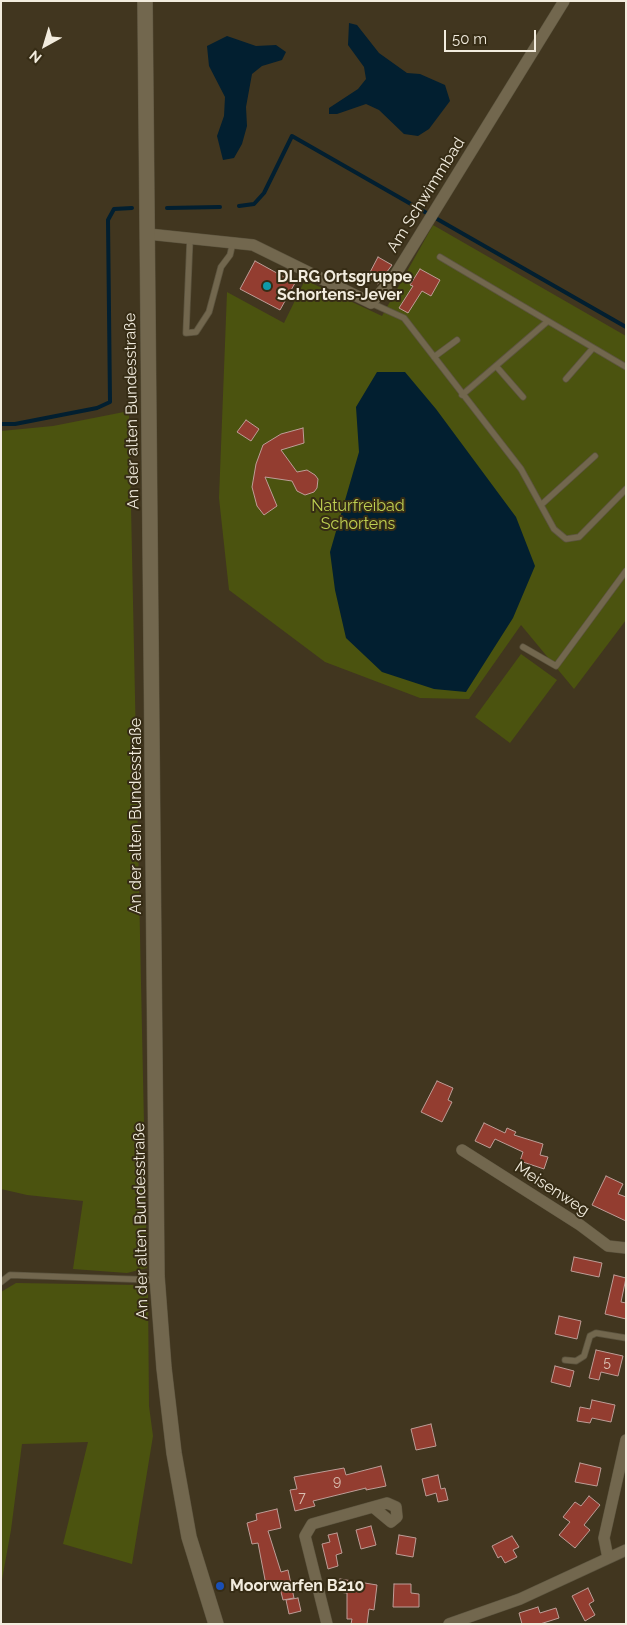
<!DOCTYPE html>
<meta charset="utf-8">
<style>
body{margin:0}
#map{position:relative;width:627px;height:1625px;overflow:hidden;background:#41361f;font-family:Raleway,sans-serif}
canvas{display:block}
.frame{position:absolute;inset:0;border:2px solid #f2ecde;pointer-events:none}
.north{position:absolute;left:20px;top:20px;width:50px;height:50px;-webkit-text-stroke:4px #362c15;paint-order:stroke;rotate:219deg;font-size:14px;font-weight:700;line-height:20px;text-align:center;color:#f2ecde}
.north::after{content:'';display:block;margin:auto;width:18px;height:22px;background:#f2ecde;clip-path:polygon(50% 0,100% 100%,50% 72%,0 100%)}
.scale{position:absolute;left:444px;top:30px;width:92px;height:22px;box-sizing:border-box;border:2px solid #f2ecde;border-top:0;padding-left:6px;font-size:15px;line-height:18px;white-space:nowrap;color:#f2ecde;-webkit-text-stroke:4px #362c15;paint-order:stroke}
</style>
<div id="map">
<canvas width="627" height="1625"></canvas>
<div class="frame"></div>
<div class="north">N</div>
<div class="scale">50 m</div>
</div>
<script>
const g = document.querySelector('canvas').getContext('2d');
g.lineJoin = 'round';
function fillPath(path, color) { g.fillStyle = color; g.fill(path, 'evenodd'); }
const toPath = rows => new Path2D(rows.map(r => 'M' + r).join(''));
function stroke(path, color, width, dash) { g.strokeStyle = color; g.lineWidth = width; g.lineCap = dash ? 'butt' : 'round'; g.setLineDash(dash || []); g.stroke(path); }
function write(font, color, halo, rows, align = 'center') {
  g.font = font + ' Raleway,sans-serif'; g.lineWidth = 4; g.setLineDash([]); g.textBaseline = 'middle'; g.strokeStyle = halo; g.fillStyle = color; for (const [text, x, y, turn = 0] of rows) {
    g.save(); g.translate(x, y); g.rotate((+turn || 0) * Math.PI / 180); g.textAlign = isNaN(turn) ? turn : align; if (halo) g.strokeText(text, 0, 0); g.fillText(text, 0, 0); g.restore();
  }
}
fillPath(toPath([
 [433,225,626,336,626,620,574,689,521,625,469,699,420,698,325,662,229,590,219,498,227,292,284,323,305,280,382,316],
 [129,411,147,1268,127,1273,73,1269,83,1201,27,1195,1,1189,1,431,53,426],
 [521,654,557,680,510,743,475,717],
 [16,1283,138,1285,148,1291,149,1406,153,1436,132,1564,63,1544,88,1442,22,1444,11,1530,1,1585,1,1292]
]), '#4b530f');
fillPath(toPath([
 [349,23,357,25,379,53,407,73,420,74,445,85,450,101,429,129,418,136,404,134,379,110,366,104,337,114,329,114,329,108,358,89,366,79,364,67,348,45],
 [227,36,256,46,276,45,286,52,282,60,262,66,252,74,246,107,247,126,242,144,234,158,223,160,217,136,224,116,225,97,209,66,207,46],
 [377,372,405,372,436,409,516,517,535,566,513,618,466,692,434,689,382,672,346,638,335,590,330,552,359,452,356,407]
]), '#021f30');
stroke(toPath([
 [239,206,254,204,264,193,292,136,626,327],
 [167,208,220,207],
 [1,424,15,424,97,408,110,402,108,220,114,209,132,208]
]), '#021f30', 4);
const building = toPath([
 [378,257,392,265,378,284,367,278,378,257],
 [255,261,295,283,280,310,240,289,255,261],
 [420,269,440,280,431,296,422,291,408,313,399,308,413,286,410,285,420,269],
 [246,420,259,429,251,441,237,432,246,420],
 [303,428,304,443,281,450,297,472,307,470,315,475,318,479,317,488,314,492,305,495,297,491,292,481,265,477,277,506,264,515,257,506,252,487,256,464,263,445,281,434,303,428],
 [437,1081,453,1088,448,1100,452,1102,442,1122,421,1112,437,1081],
 [484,1123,505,1133,507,1128,516,1132,514,1135,543,1144,540,1155,548,1157,544,1169,520,1161,523,1152,495,1139,490,1148,475,1141,484,1123],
 [606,1176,623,1184,618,1194,626,1197,626,1221,592,1205,606,1176],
 [574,1257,602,1263,599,1277,571,1271,574,1257],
 [614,1275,626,1278,621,1302,626,1303,626,1319,605,1314,614,1275],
 [559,1316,581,1321,577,1339,555,1334,559,1316],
 [596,1350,623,1356,618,1376,601,1372,599,1380,589,1378,596,1350],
 [555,1366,574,1371,570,1387,551,1382,555,1366],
 [592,1400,615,1405,611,1422,592,1418,590,1423,577,1421,580,1407,590,1409,592,1400],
 [431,1424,436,1446,416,1450,411,1429,431,1424],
 [580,1463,601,1468,597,1486,575,1482,580,1463],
 [381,1466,386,1486,366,1490,366,1488,313,1501,315,1506,295,1511,290,1490,297,1489,294,1477,344,1468,346,1475,381,1466],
 [438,1475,441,1489,445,1488,448,1500,438,1502,436,1493,426,1496,422,1479,438,1475],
 [589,1496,600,1505,584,1525,590,1530,575,1548,559,1535,570,1522,563,1517,575,1502,581,1506,589,1496],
 [277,1509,281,1528,268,1531,281,1572,288,1570,294,1598,283,1600,279,1584,266,1585,258,1543,252,1544,247,1523,257,1520,256,1514,277,1509],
 [371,1526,376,1545,361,1549,356,1530,371,1526],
 [337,1533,342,1553,336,1555,338,1566,328,1569,322,1544,330,1542,328,1535,337,1533],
 [399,1535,416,1538,413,1557,396,1554,399,1535],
 [512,1536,519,1547,513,1550,517,1557,505,1563,501,1556,498,1558,492,1546,512,1536],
 [340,1579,377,1585,374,1610,369,1609,367,1624,351,1624,352,1619,347,1619,347,1593,338,1592,340,1579],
 [394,1584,411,1584,411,1593,419,1594,419,1607,393,1607,394,1584],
 [588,1588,594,1601,589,1604,595,1615,585,1621,572,1596,588,1588],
 [298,1598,301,1611,289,1614,286,1600,298,1598],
 [538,1607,540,1613,556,1608,559,1618,540,1624,522,1624,519,1613,538,1607]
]);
fillPath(building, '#933d30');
stroke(building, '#bd9d97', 1);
const lane = toPath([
 [190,238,186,333,196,332,209,312,221,267,230,255,233,242],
 [440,257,548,321],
 [371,303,404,318,521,469,554,529,566,539,579,537,626,489],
 [434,357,457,340],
 [496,366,523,397],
 [566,379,593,348],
 [462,395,548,321,626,367],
 [541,505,595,456],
 [523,647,556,666,626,571],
 [1,1282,10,1275,155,1280],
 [565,1360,576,1361,584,1356,590,1336,596,1333,626,1338]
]);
const street = toPath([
 [148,234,253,245,371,303,392,280,564,1],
 [462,1150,580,1225,608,1246,626,1248],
 [608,1558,604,1538,626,1440],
 [327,1624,305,1536,312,1524,387,1503,396,1507,397,1517,391,1522,373,1507],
 [449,1624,520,1599,626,1550]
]);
const secondary = toPath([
 [145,1,157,1276,164,1368,174,1453,189,1537,216,1624]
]);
stroke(lane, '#5c543f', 7);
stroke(street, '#5c543f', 12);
stroke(secondary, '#5c543f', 16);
stroke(lane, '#72674e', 5.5);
stroke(street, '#72674e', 11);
stroke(secondary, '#72674e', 15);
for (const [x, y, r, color] of [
 [267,286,5,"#0f9aa8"],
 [220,1586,5,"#1a4fb4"]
]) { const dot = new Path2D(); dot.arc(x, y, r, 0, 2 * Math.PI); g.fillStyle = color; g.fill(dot); stroke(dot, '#362c15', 2); }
write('14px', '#dac0b2', null, [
 ["5",607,1363],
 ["9",337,1482],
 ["7",302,1498]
]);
write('16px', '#f2ecde', '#362c15', [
 ["Am Schwimmbad",426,195,-58],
 ["An der alten Bundesstraße",132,411,-91],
 ["An der alten Bundesstraße",136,816,-90],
 ["Meisenweg",552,1189,33],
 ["An der alten Bundesstraße",141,1221,-91]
]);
write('bold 16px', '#f2ecde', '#362c15', [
 ["DLRG Ortsgruppe",277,277],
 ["Schortens-Jever",277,295],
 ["Moorwarfen B210",230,1586]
], 'left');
write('16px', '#becf52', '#362c15', [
 ["Naturfreibad",358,506],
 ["Schortens",358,524]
]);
</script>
